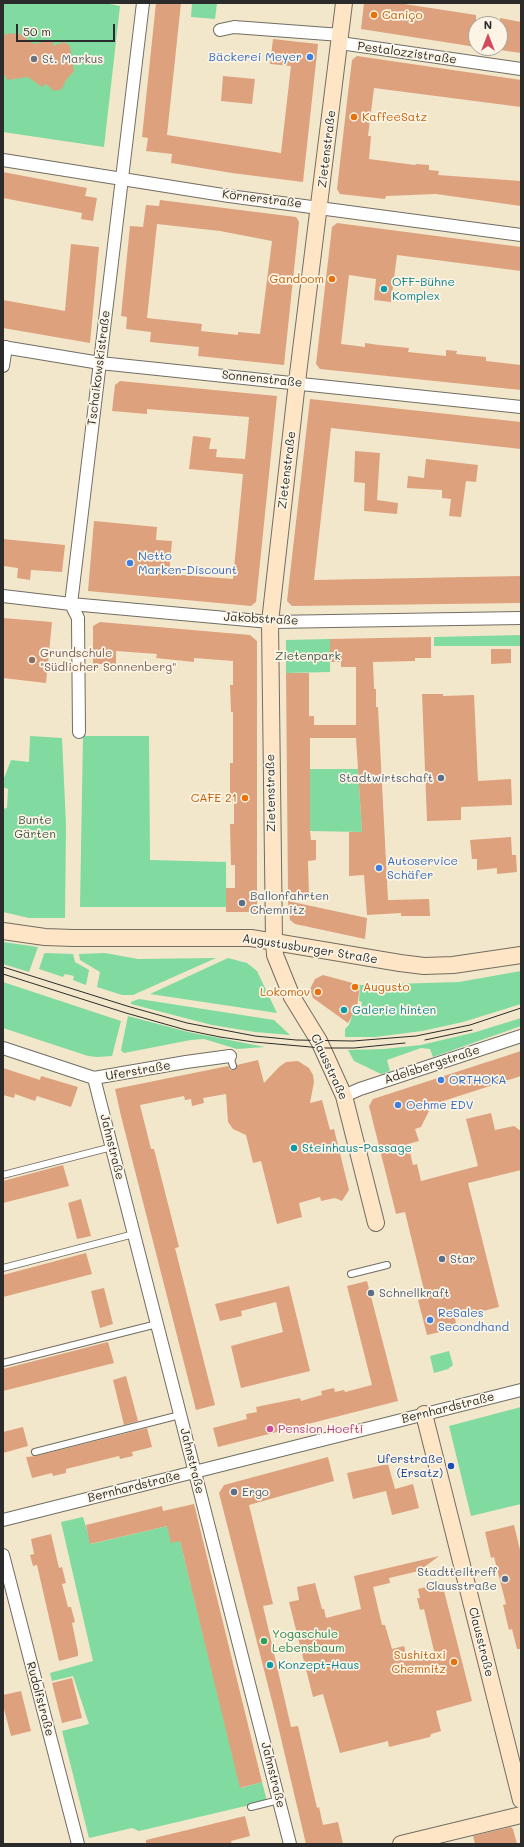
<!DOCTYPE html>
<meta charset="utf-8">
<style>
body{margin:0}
#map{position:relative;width:524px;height:1847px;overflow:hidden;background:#f2e7cb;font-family:Mali,sans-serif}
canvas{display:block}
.frame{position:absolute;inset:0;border:4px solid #2b2b2b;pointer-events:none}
.north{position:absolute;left:468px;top:16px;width:40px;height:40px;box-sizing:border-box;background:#fcf5e5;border:1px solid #a8a49b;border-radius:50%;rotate:0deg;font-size:11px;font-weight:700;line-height:16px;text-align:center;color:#2b2b2b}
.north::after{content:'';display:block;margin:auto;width:14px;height:18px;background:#d1495b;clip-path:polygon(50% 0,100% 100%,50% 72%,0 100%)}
.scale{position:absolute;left:16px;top:24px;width:99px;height:18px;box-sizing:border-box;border:2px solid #2b2b2b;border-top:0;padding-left:5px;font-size:12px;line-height:14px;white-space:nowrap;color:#2b2b2b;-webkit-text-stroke:3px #fcf5e5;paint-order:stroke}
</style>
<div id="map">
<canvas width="524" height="1847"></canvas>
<div class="frame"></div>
<div class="north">N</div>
<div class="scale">50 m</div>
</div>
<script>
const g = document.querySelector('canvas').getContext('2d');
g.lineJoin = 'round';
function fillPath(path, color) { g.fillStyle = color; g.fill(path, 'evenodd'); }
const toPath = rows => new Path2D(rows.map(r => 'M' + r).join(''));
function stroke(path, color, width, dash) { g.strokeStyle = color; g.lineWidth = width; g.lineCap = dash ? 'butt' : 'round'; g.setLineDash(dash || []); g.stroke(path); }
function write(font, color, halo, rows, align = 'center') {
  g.font = font + ' Mali,sans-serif'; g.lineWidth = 3.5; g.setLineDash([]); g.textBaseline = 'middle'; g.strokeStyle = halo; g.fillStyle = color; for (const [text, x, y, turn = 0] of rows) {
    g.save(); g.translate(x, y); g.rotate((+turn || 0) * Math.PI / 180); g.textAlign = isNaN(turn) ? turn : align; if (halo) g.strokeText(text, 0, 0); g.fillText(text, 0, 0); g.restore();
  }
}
fillPath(toPath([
 [3,3,104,3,120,6,104,147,3,132],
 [192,3,217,3,215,19,191,17],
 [521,635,521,646,434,646,434,637],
 [330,639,330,672,286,673,286,640],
 [30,736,62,738,66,825,65,918,29,918,3,912,3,809,7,808,8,789,3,787,3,781,11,760,29,762],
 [83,736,149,736,150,860,226,862,226,907,80,907],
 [310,769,358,769,362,832,310,831],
 [3,942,38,947,29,972,3,964],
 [46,953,73,954,75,962,89,970,86,985,73,980,74,976,65,974,63,977,39,969,44,954],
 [105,953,138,959,216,958,133,995,122,995,97,987,100,972,80,960,79,954],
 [228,958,247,963,257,971,277,1013,150,994],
 [521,971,521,1004,463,1022,422,1031,375,1037,345,1037,345,1029,349,1025,353,1013,360,1015,362,1002,359,1001,360,985,459,982],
 [3,982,121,1021,112,1056,97,1057,88,1056,3,1028],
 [139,999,274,1020,290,1035,255,1032,212,1025,131,1004,131,1002],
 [128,1016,188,1032,265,1047,237,1049,204,1039,191,1040,124,1053,121,1050],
 [521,1018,521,1026,433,1057,430,1049,421,1048,387,1060,390,1071,381,1074,354,1061,348,1050,384,1049,421,1045,476,1032],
 [449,1351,453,1365,448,1369,434,1373,430,1356],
 [521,1407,521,1504,471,1516,449,1426],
 [83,1517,91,1544,167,1526,180,1541,241,1788,262,1782,267,1801,139,1831,132,1828,89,1838,62,1731,89,1724,73,1676,52,1681,50,1673,93,1661,61,1522]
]), '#81da9f');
fillPath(toPath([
 [156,3,181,3,167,135,281,153,291,66,270,64,273,39,318,44,303,182,232,173,171,163,172,154,146,151,148,138,142,137],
 [364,3,398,3,476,15,476,47,361,29],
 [500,18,521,22,521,53,500,50],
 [17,32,34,44,53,40,53,46,64,42,70,46,74,71,66,80,62,89,54,91,46,84,42,87,28,77,7,80,6,76,3,75,3,34,8,35,9,33,16,34],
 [357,56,521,80,521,107,374,88,368,136,371,136,369,159,415,165,416,164,429,165,429,170,439,171,438,175,521,181,521,206,436,194,386,196,385,199,340,194,337,189,348,93,352,60],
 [223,76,255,79,252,104,221,101],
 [3,172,87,188,85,196,97,198,93,221,81,219,82,213,3,198],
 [160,200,296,217,299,222,284,365,198,356,199,347,150,342,151,332,126,329,127,317,121,316,130,226,143,227,146,205,159,206],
 [157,224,220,231,272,241,260,334,238,332,238,335,201,331,202,324,147,318],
 [337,223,521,247,521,271,397,255,391,302,374,300,376,279,349,275,341,344,365,347,365,343,379,345,409,348,408,352,446,356,446,350,457,351,456,354,486,357,486,361,521,365,521,390,320,369,316,364,332,227],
 [71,244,99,247,90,343,3,328,3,300,65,311],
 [120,381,277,396,256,602,251,606,88,591,94,521,157,527,156,540,172,541,169,574,233,579,243,474,189,469,193,436,211,438,209,449,217,449,216,457,245,459,249,417,147,409,147,414,112,411,115,385],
 [310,399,521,422,521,449,331,428,314,580,521,576,521,603,292,606,287,601],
 [355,451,380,453,377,500,398,503,397,514,364,511,365,483,354,482],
 [426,459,478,465,476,482,466,481,461,517,449,516,451,499,442,498,442,490,407,488,408,476,424,478],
 [3,539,65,545,62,572,31,570,30,580,17,578,18,568,3,566],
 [3,618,52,622,46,683,3,678],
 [100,622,250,635,257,641,257,912,226,912,226,888,235,888,235,865,231,865,230,824,234,824,234,803,230,803,230,763,233,763,233,712,231,712,230,685,233,685,233,661,194,658,194,662,156,658,157,654,116,651,116,664,93,664,93,626],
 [431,637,431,658,415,658,415,661,373,662,374,689,376,689,376,707,378,707,388,900,429,899,430,916,401,916,401,913,367,915,364,875,349,876,349,832,362,832,356,738,310,738,310,831,311,840,316,840,316,860,308,861,309,896,288,896,286,673,309,673,309,716,314,716,314,725,356,725,356,667,341,667,341,662,330,662,330,639],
 [491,649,511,649,511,663,491,664],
 [422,694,443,694,443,696,474,695,478,781,511,779,512,805,461,807,461,820,427,821],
 [511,837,512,855,516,855,517,872,497,874,497,868,477,870,477,859,472,859,470,840],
 [288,901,367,918,365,939,295,924,290,920],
 [323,975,360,985,357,1008,356,1008,348,1023,313,998,310,989,315,979],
 [521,1051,521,1076,431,1105,433,1109,429,1111,421,1127,415,1129,419,1141,408,1144,413,1165,417,1164,421,1181,478,1166,466,1119,491,1113,495,1130,514,1126,521,1131,521,1170,468,1183,499,1307,455,1318,457,1328,427,1335,418,1300,426,1298,405,1212,396,1214,369,1106,373,1099],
 [258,1060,264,1083,279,1067,286,1062,298,1061,309,1068,313,1075,314,1082,310,1103,322,1100,330,1130,334,1129,349,1190,342,1201,335,1198,321,1201,320,1197,299,1203,302,1217,277,1224,261,1161,253,1163,246,1135,233,1129,228,1122,226,1094,203,1098,204,1103,192,1106,191,1099,185,1100,184,1096,140,1105,151,1149,154,1149,179,1247,175,1248,215,1405,196,1410,121,1116,115,1089,228,1066,230,1070,234,1070,236,1069,237,1065],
 [3,1068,40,1080,41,1076,78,1087,71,1107,37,1096,35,1101,15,1094,14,1098,3,1095],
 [63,1165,69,1186,3,1203,3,1181],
 [81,1199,91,1236,77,1239,68,1203],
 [86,1253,92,1274,3,1297,3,1275],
 [367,1281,398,1401,218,1447,213,1428,247,1419,246,1414,257,1412,256,1407,300,1398,301,1401,311,1398,322,1395,321,1391,334,1388,335,1392,344,1390,345,1392,372,1385,347,1286],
 [289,1286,310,1371,241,1388,231,1346,283,1332,276,1302,241,1311,242,1316,220,1321,215,1304],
 [104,1288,113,1324,100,1328,91,1291],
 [108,1342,114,1363,3,1391,3,1369],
 [126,1376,138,1421,124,1425,113,1380],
 [23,1427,28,1446,3,1453,3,1432],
 [147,1428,152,1447,132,1452,133,1456,120,1459,119,1456,66,1469,66,1473,53,1476,52,1473,32,1478,26,1457,36,1456],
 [328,1457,334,1481,249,1505,273,1604,263,1606,291,1727,298,1726,317,1808,319,1807,323,1825,338,1822,343,1844,306,1844,275,1713,219,1493,224,1485],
 [388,1464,395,1489,413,1484,419,1508,392,1515,386,1491,353,1499,347,1473],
 [194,1504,262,1782,240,1788,180,1541,171,1543,167,1526,90,1544,86,1525,162,1506,163,1511],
 [514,1525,521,1554,521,1649,517,1649,512,1629,509,1630,503,1605,506,1604,494,1557,491,1558,485,1532],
 [51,1534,59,1568,62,1567,66,1583,62,1584,68,1607,71,1607,75,1622,72,1623,78,1652,78,1656,59,1661,37,1565,33,1566,30,1555,34,1554,31,1539],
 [439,1556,419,1571,389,1578,390,1583,373,1587,382,1625,385,1625,392,1649,404,1646,406,1653,411,1652,413,1661,435,1655,424,1609,420,1610,417,1598,420,1598,418,1589,442,1583,472,1701,436,1711,441,1731,431,1734,430,1737,389,1747,388,1741,340,1753,323,1694,313,1697,289,1602,299,1600,297,1587,315,1583,322,1609,324,1609,326,1618,361,1609,354,1576],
 [72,1678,82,1718,62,1723,52,1683],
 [21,1691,31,1731,11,1736,3,1705,3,1695],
 [245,1816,250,1836,231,1841,232,1844,146,1844,146,1840],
 [511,1827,513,1829,517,1844,475,1844,473,1836]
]), '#dda17e');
const lane = toPath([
 [230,1056,233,1066],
 [3,1175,112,1147],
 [3,1268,134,1234],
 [351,1274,387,1265],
 [3,1363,157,1324],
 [35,1452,180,1415],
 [251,1807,279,1800]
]);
const street = toPath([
 [220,30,234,27,341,35],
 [340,43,521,69],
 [3,160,229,196,521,235],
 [3,347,100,363,521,407],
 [3,366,6,347],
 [3,596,71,604,270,622,521,618],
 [79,732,78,618,71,604,143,3],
 [3,1048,94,1078,186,1062,230,1056],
 [94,1078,290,1844],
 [344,1096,360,1089,521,1036],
 [3,1520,521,1390],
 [3,1555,78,1844]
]);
const secondary = toPath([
 [344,3,297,382,270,622,274,940,275,955,292,997,319,1041,344,1096,376,1223],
 [3,931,45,937,73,938,251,938,400,963,424,966,453,965,521,955],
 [424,1414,521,1800],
 [401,1844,521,1815]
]);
stroke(lane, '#716d63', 8);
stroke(street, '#716d63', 14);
stroke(secondary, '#716d63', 18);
stroke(lane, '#fff', 6);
stroke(street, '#fff', 12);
stroke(secondary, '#fee5c5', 16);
stroke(toPath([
 [3,967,127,1006,187,1023,255,1036,296,1040,353,1041,416,1036,470,1025,521,1008],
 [3,974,126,1013,186,1030,220,1037,254,1042,322,1048,354,1048,405,1043],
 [425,1040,472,1030]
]), '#2b2b2b', 1);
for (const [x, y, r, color] of [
 [374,15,4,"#e8710a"],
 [310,57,4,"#3f7fe0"],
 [34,59,4,"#6b7280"],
 [354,117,4,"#e8710a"],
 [332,279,4,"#e8710a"],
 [384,289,4,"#0f9aa8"],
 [130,563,4,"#3f7fe0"],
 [32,660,4,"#8d6e63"],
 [441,778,4,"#5c6f8a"],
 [245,798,4,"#e8710a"],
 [379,868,4,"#3f7fe0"],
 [242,903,4,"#5c6f8a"],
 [355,987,4,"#e8710a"],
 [318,992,4,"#e8710a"],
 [344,1010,4,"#0f9aa8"],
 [441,1080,4,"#3f7fe0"],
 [398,1105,4,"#3f7fe0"],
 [294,1148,4,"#0f9aa8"],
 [442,1259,4,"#5c6f8a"],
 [371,1293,4,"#5c6f8a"],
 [430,1320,4,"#3f7fe0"],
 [270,1429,4,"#d1479c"],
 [451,1466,4,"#1a4fb4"],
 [234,1492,4,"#5c6f8a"],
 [505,1579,4,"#5c6f8a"],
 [264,1641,4,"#2e9e5b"],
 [454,1662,4,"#e8710a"],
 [270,1665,4,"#0f9aa8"]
]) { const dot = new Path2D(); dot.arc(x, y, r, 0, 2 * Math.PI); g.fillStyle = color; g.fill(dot); stroke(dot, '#fcf5e5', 1.5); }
write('12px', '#c56008', '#fcf5e5', [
 ["Caniço",382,15,"left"],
 ["KaffeeSatz",362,117,"left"],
 ["Gandoom",324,279],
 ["CAFE 21",237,798],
 ["Augusto",363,987,"left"],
 ["Lokomov",310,992],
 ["Sushitaxi",446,1655],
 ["Chemnitz",446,1669]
], 'right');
write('12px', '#2b2b2b', '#fcf5e5', [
 ["Pestalozzistraße",407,53,8],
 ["Zietenstraße",327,149,-83],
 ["Körnerstraße",262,199,7],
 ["Tschaikowskistraße",99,368,-83],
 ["Sonnenstraße",262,379,6],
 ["Zietenstraße",287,470,-83],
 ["Jakobstraße",261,619,3],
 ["Zietenstraße",271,793,-91],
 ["Augustusburger Straße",310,949,9],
 ["Adelsbergstraße",432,1065,-18],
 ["Clausstraße",329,1067,65],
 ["Uferstraße",138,1071,-10],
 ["Jahnstraße",112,1147,76],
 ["Bernhardstraße",448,1408,-14],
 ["Jahnstraße",192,1461,76],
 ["Bernhardstraße",134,1487,-14],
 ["Clausstraße",481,1642,76],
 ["Rudolfstraße",40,1699,75],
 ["Jahnstraße",273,1775,76]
]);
write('12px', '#366cbe', '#fcf5e5', [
 ["Bäckerei Meyer",302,57,"right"],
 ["Netto",138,556],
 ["Marken-Discount",138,570],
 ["Autoservice",387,861],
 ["Schäfer",387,875],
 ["ORTHOKA",449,1080],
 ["Oehme EDV",406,1105],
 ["ReSales",438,1313],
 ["Secondhand",438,1327]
], 'left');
write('12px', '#5b616d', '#fcf5e5', [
 ["St. Markus",42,59]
], 'left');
write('12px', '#0d838f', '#fcf5e5', [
 ["OFF-Bühne",392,282],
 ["Komplex",392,296],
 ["Galerie hinten",352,1010],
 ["Steinhaus-Passage",302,1148],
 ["Konzept-Haus",278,1665]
], 'left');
write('12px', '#785e54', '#fcf5e5', [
 ["Grundschule",40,653],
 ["\"Südlicher Sonnenberg\"",40,667]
], 'left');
write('12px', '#405748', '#fcf5e5', [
 ["Zietenpark",308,656],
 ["Bunte",35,820],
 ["Gärten",35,834]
]);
write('12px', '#4e5e75', '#fcf5e5', [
 ["Stadtwirtschaft",433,778,"right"],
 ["Ballonfahrten",250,896],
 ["Chemnitz",250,910],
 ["Star",450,1259],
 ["Schnellkraft",379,1293],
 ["Ergo",242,1492],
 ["Stadtteiltreff",497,1572,"right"],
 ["Clausstraße",497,1586,"right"]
], 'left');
write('12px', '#b23c85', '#fcf5e5', [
 ["Pension Hoefti",278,1429]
], 'left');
write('12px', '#164399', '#fcf5e5', [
 ["Uferstraße",443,1459],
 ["(Ersatz)",443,1473]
], 'right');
write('12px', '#27864d', '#fcf5e5', [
 ["Yogaschule",272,1634],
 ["Lebensbaum",272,1648]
], 'left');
</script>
